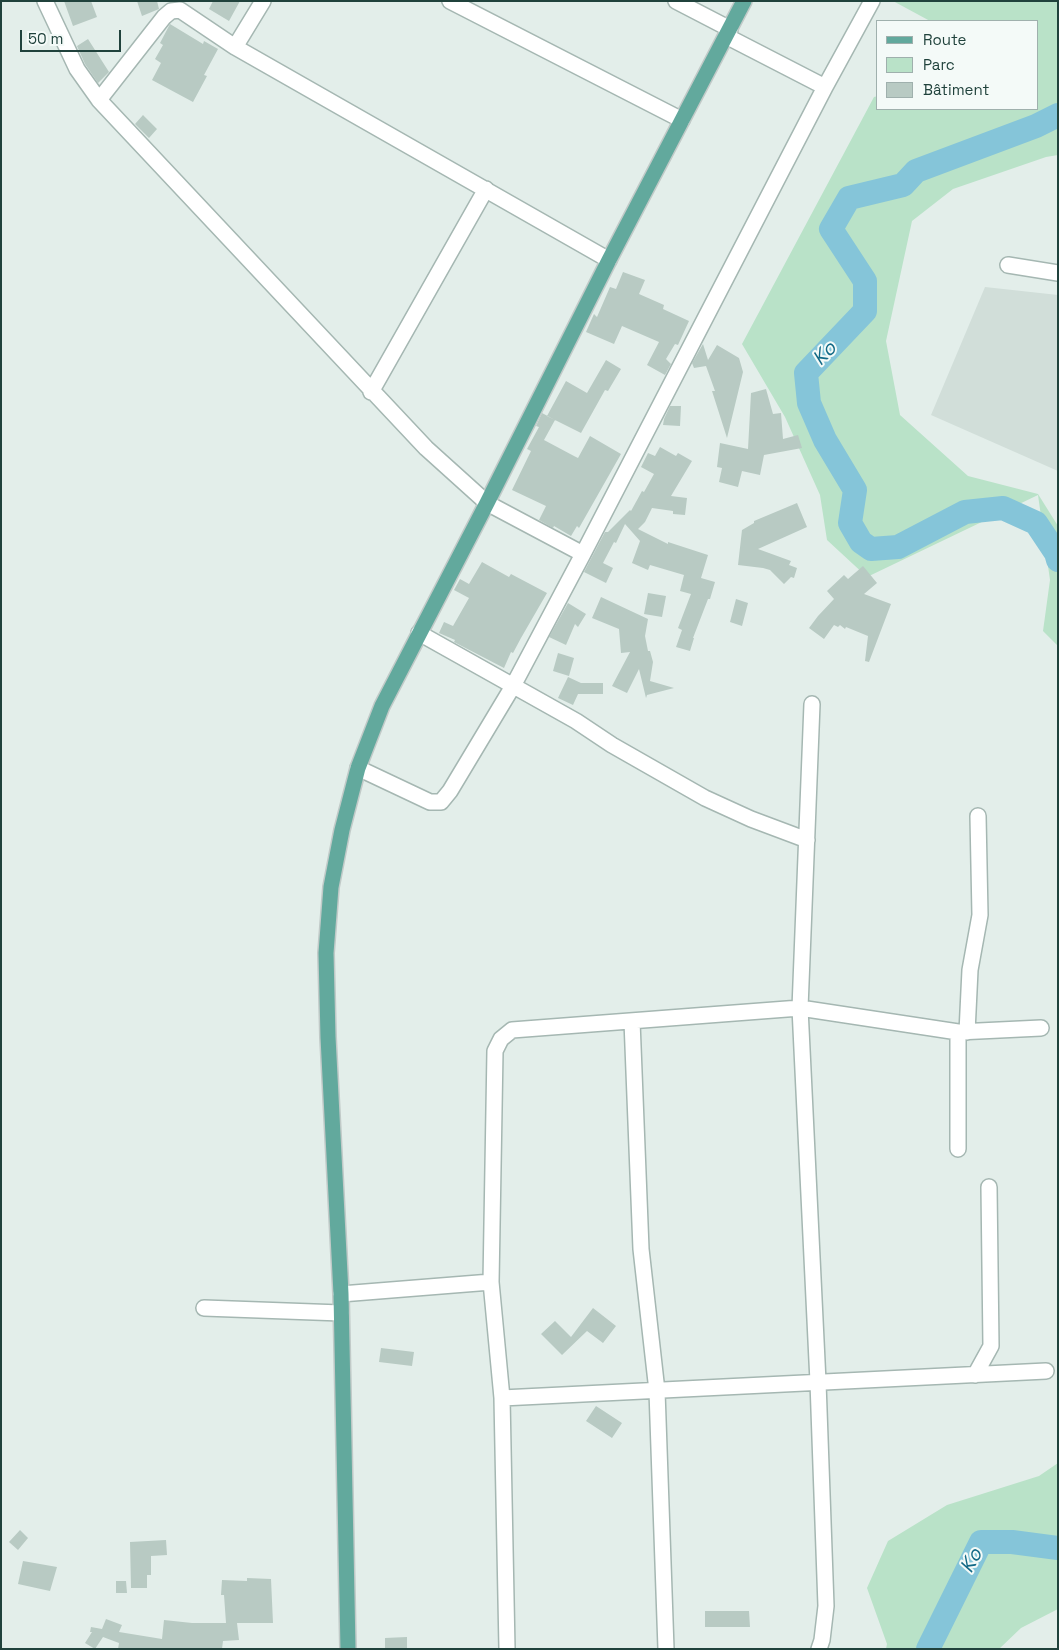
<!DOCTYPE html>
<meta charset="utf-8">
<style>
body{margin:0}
#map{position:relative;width:1059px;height:1650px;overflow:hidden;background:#e3eeea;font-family:"Space Grotesk",sans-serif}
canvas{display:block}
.frame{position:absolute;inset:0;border:2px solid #20423c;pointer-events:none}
.legend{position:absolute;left:876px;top:20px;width:162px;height:90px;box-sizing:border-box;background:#f4faf8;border:1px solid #9fb0ad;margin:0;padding:6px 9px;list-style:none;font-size:15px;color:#20423c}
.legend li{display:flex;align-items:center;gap:10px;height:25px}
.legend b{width:25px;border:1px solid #9fb0ad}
.scale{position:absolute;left:20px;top:30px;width:101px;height:22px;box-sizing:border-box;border:2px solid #20423c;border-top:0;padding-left:6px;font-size:15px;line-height:18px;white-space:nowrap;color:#20423c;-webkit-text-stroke:4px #f4faf8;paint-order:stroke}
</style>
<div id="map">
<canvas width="1059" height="1650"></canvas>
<div class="frame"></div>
<ul class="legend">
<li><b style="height:6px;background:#62a99d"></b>Route</li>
<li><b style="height:14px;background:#b9e2c8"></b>Parc</li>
<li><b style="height:14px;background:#b8cac3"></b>Bâtiment</li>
</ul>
<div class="scale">50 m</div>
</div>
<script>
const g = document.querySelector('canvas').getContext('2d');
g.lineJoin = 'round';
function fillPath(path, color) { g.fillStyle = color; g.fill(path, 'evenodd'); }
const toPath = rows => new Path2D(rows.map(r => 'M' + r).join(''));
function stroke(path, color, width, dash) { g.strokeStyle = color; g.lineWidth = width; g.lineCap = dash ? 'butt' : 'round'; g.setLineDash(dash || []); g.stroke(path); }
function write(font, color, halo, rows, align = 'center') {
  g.font = font + ' "Space Grotesk",sans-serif'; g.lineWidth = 4; g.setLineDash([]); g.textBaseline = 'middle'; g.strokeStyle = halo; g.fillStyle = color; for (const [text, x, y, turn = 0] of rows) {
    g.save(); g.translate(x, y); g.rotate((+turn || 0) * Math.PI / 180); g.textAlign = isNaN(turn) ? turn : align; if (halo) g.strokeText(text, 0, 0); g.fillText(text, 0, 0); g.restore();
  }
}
fillPath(toPath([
 [985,287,1058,295,1058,471,931,415]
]), '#d1ded9');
fillPath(toPath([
 [893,1,1058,1,1058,155,1046,157,953,189,912,221,886,341,900,415,968,476,1038,494,1058,526,1058,646,1043,631,1050,580,1038,495,867,577,827,540,820,495,785,417,742,344,874,97,878,96,878,109,1038,109,1038,21,930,21],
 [1058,1463,1058,1609,1021,1628,999,1649,886,1649,887,1644,867,1588,888,1541,947,1505,1039,1476]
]), '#b9e2c8');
stroke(toPath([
 [1058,115,1036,126,916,171,903,185,849,198,831,229,865,281,865,311,806,373,809,403,825,440,855,490,850,523,861,542,871,549,898,547,965,512,1003,508,1036,523,1056,553,1058,560],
 [928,1649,981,1542,1012,1542,1058,1548]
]), '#85c5d9', 24);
fillPath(toPath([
 [64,1,91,1,97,17,73,26],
 [137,1,157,1,159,9,142,16],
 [213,1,240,1,229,21,209,9],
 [170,24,203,44,204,41,218,49,204,75,207,76,193,102,152,80,161,63,155,59,163,45,160,43],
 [88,39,109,72,98,83,85,64,77,46],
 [143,115,157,129,149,138,135,124],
 [623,272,645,280,639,294,664,305,663,309,689,321,678,345,675,344,666,359,671,364,665,375,647,365,659,342,622,326,614,344,586,332,594,314,597,317,610,287,616,289],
 [703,344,708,360,717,345,739,358,743,372,727,438,712,391,715,391,706,366,694,368,692,363],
 [606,360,621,369,608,391,605,390,581,433,547,416,566,381,587,393],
 [766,389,773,414,781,413,783,439,798,435,802,448,764,455,760,475,742,471,738,487,719,482,722,468,717,467,720,443,748,449,751,393],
 [670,406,681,406,680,426,663,425,664,419],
 [542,413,555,420,544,440,574,456,578,458,590,436,621,454,579,528,577,526,571,536,554,526,553,528,539,520,546,506,512,490,531,451,527,449,539,427,536,426],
 [660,447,676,456,678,453,692,461,671,496,687,498,685,515,673,514,673,511,652,508,645,522,638,529,668,544,668,542,708,555,701,578,715,582,710,599,708,599,693,638,694,638,690,651,676,647,682,630,678,628,691,594,680,591,684,575,650,565,648,570,632,563,640,541,625,524,616,543,614,542,603,563,613,568,606,583,584,572,605,532,608,532,630,510,631,511,642,491,644,492,654,474,641,467,648,453,655,456],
 [797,503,807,527,758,549,791,561,789,565,797,568,794,578,791,577,784,584,770,570,763,568,738,565,742,530,754,523,754,521],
 [482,562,509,577,511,574,547,593,521,638,513,653,511,652,504,668,454,642,455,640,439,633,444,622,453,626,469,598,454,590,460,579,469,584],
 [863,566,877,583,864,594,891,604,869,662,865,661,868,636,846,627,845,629,840,625,838,627,834,625,824,639,809,628,818,616,834,599,827,591,844,575,848,579],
 [648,593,666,596,662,617,644,614],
 [601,597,648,619,645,636,648,651,650,651,653,662,650,681,674,688,647,695,646,698,639,669,627,693,612,686,630,652,621,653,619,629,592,618],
 [736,599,748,603,742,626,730,622],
 [568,603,586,614,578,627,575,624,566,645,549,637],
 [558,653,574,658,569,676,553,671],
 [568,677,581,683,603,683,603,694,578,694,573,705,558,698],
 [593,1308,616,1326,603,1343,587,1331,562,1355,541,1334,555,1321,571,1337],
 [381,1348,414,1352,412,1366,379,1362],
 [596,1406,622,1423,612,1438,586,1421],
 [20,1530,28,1538,18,1550,9,1542],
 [166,1540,167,1555,151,1556,151,1575,147,1575,147,1588,131,1588,130,1542],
 [23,1561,57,1567,50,1591,18,1584],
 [247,1578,271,1579,273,1623,237,1623,239,1640,223,1641,222,1649,118,1649,119,1643,103,1637,95,1649,85,1643,92,1632,90,1632,91,1627,102,1629,106,1619,122,1625,119,1632,162,1639,164,1620,192,1623,226,1623,224,1595,221,1595,222,1580,247,1581],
 [116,1581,126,1581,127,1593,116,1593],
 [705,1611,749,1611,750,1627,705,1627],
 [407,1637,407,1649,385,1649,385,1638]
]), '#b8cac3');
const minor = toPath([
 [45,1,77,69,99,100,426,448,487,503,583,554],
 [450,1,682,120],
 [676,1,730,29],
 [726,36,825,87],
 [235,47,263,1],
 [99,100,164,17,171,11,180,10,235,47,609,260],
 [1008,265,1058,273],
 [371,392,486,189],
 [419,633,576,721,612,745,705,798,751,819,807,840],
 [812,704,800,1008,818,1382,826,1606,822,1640,819,1649],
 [358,768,430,802,441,802,450,791,513,686,583,554,825,87,872,1],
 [632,1021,641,1249,657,1391,666,1649],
 [958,1032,958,1149],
 [967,1032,970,970,980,915,978,816],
 [341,1294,491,1282],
 [204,1308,341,1313],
 [975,1375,991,1346,989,1187],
 [502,1398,1046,1371],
 [507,1649,502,1398,491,1282,495,1051,501,1039,512,1030,800,1008,958,1032,1041,1028]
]);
const major = toPath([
 [348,1649,341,1294,328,1037,326,953,331,887,342,830,358,768,382,706,487,503,609,260,744,1]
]);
stroke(minor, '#a5b7b2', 18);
stroke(major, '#c1cac8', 18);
stroke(minor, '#fff', 15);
stroke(major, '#62a99d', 15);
write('italic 20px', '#126986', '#f4faf8', [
 ["Ko",825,354,-46],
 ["Ko",972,1561,-62]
]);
</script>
